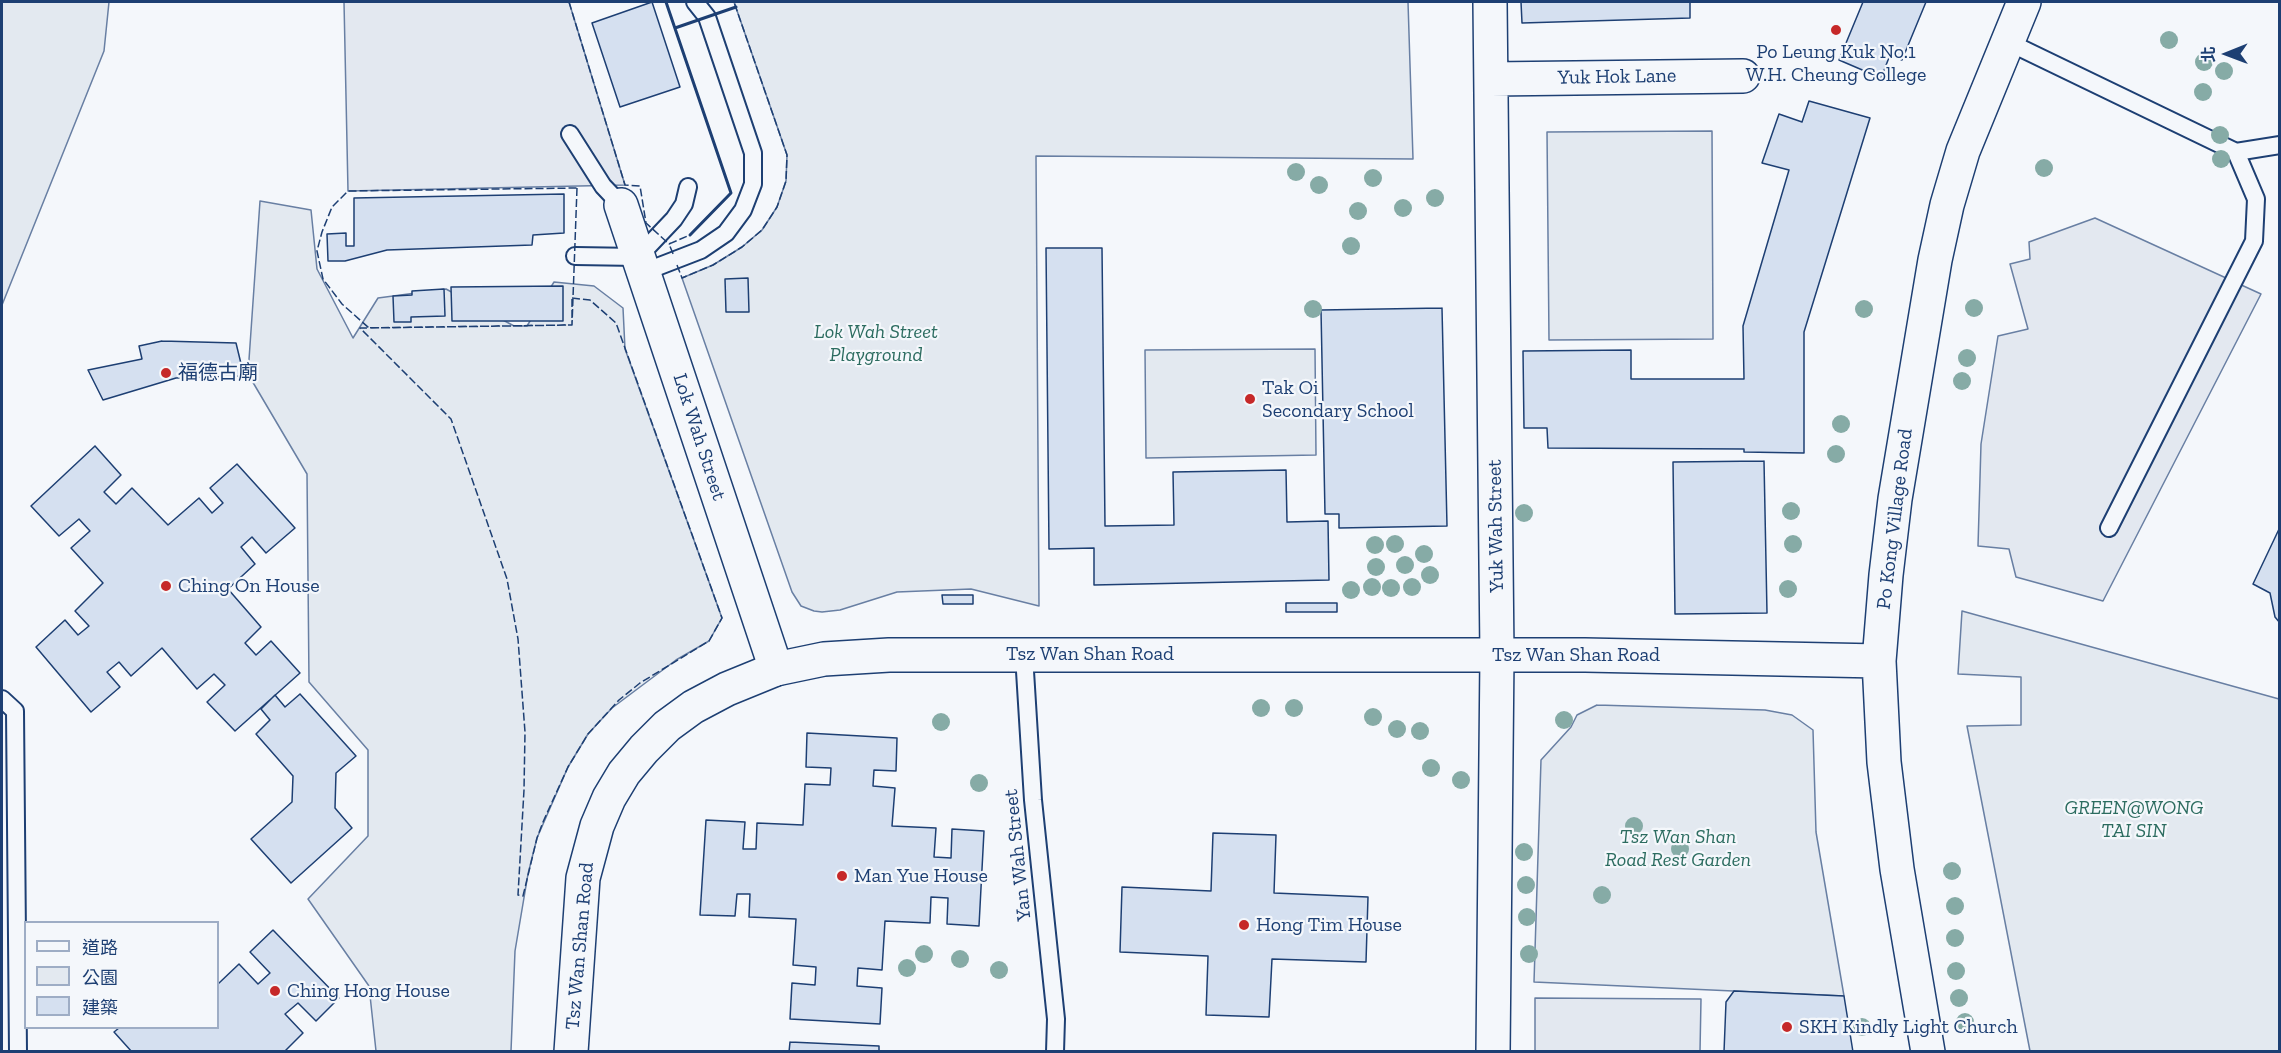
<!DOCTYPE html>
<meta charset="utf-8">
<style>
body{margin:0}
#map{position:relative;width:2281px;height:1053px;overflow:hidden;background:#f4f7fb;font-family:"Zilla Slab","Noto Sans TC",serif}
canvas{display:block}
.frame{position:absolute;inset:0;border:3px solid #1d3f73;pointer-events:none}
.legend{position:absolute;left:24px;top:921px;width:195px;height:108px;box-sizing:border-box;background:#f4f7fb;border:2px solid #9eadc5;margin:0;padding:8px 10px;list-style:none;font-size:18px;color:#1d3f73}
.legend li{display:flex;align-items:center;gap:12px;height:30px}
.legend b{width:30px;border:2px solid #9eadc5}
.north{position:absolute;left:2197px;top:24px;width:60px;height:60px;-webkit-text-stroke:4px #f4f7fb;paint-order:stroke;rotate:269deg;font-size:16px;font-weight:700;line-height:24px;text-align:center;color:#1d3f73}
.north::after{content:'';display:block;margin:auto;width:21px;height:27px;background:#1d3f73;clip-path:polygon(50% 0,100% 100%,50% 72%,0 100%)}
</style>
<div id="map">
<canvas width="2281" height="1053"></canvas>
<div class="frame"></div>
<ul class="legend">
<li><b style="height:8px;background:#f4f7fb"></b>道路</li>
<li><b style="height:16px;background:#e3e9f0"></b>公園</li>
<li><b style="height:16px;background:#d5e0f0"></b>建築</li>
</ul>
<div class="north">北</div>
</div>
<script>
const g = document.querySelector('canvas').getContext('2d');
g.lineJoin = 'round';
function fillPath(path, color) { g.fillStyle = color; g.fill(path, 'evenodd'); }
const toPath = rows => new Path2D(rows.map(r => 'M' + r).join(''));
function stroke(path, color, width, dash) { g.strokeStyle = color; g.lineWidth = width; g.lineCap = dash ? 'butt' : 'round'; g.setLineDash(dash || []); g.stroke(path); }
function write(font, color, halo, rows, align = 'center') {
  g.font = font + ' "Zilla Slab","Noto Sans TC",serif'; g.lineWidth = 4.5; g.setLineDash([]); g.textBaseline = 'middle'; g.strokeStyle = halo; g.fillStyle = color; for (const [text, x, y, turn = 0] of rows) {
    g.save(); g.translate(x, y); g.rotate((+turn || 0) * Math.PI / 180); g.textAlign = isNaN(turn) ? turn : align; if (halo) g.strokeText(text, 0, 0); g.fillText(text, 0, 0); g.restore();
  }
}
const green = toPath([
 [2,2,109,2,104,51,2,305,2,2],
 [734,2,1408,2,1413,159,1036,156,1039,606,971,589,897,592,840,610,822,612,814,611,801,606,792,592,682,278,713,265,742,247,762,230,777,207,786,181,787,155,734,2],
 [1712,131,1713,339,1549,340,1547,132,1712,131],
 [260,201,311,210,317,269,353,338,378,298,446,289,514,326,527,326,554,282,594,286,623,308,625,349,722,618,709,641,676,660,612,708,588,734,568,767,537,838,528,874,515,951,511,1051,376,1051,369,986,308,899,368,836,368,750,309,682,307,474,248,374,260,201],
 [1315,349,1316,455,1146,458,1145,350,1315,349],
 [1962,611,2279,699,2279,1051,2030,1051,1967,726,2021,725,2021,677,1958,674,1962,611],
 [1597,705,1765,710,1792,715,1813,730,1816,832,1844,996,1534,982,1541,760,1571,727,1577,715,1597,705]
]);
fillPath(green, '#e3e9f0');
stroke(green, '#687fa3', 1.5);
const parking = toPath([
 [344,2,569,2,625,185,348,191,344,2],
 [2095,218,2261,294,2103,601,2016,577,2009,549,1978,546,1981,444,1998,336,2028,329,2010,264,2030,259,2029,242,2095,218],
 [1535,998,1701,999,1700,1051,1535,1051,1535,998]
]);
fillPath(parking, '#e3e8f0');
stroke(parking, '#687fa3', 1.5);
const building = toPath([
 [652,2,680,87,620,107,592,23,652,2],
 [1521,2,1690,2,1690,18,1522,23,1521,2],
 [1863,2,1926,2,1902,60,1890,55,1881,78,1839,60,1863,2],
 [1809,101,1870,118,1804,332,1804,453,1744,452,1744,449,1548,448,1547,428,1524,428,1523,351,1631,350,1631,379,1744,379,1743,326,1789,170,1762,163,1779,114,1802,122,1809,101],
 [564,194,564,233,533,235,532,245,387,250,345,261,328,261,327,234,346,233,346,246,354,246,354,198,564,194],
 [1046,248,1102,248,1105,526,1174,525,1173,472,1286,470,1287,522,1328,521,1329,580,1094,585,1094,548,1049,549,1046,248],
 [748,278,749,312,726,312,725,279,748,278],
 [563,286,563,321,452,321,451,287,563,286],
 [444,289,445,316,411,317,411,322,394,322,393,296,412,295,412,291,444,289],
 [1442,308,1447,526,1339,528,1339,514,1325,514,1321,310,1442,308],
 [162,341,236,343,244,376,176,378,103,400,88,370,142,359,139,346,162,341],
 [95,446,121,475,104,492,116,504,132,488,168,525,199,498,212,513,223,503,210,488,237,464,295,528,266,553,252,537,241,547,255,564,228,589,261,627,245,643,256,655,271,641,300,673,235,731,207,702,225,685,214,674,197,689,162,648,131,676,119,662,107,672,120,687,91,712,36,647,65,620,78,635,89,626,75,611,103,583,71,548,90,531,79,519,59,536,31,506,95,446],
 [1764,461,1767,613,1675,614,1673,462,1764,461],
 [2280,527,2280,623,2275,617,2270,593,2253,584,2280,527],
 [942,595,973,595,973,604,943,604,942,595],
 [1286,603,1337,603,1337,612,1286,612,1286,603],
 [300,694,356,756,336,773,335,808,352,828,291,883,251,839,292,802,293,776,256,734,270,720,261,709,275,695,285,707,300,694],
 [807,733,897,738,896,771,874,770,873,786,895,788,892,826,936,828,934,857,951,858,952,829,984,831,979,926,947,924,948,898,931,897,930,923,885,921,882,970,858,968,857,986,882,988,880,1024,790,1019,792,983,815,985,816,967,793,965,796,919,749,917,750,894,737,894,735,916,700,915,706,820,745,822,743,849,756,849,757,823,803,825,805,784,830,785,831,768,806,767,807,733],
 [1213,833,1276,835,1274,893,1368,897,1366,962,1272,959,1269,1017,1206,1015,1208,956,1120,952,1122,887,1211,891,1213,833],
 [273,930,339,998,316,1021,298,1003,285,1014,303,1033,284,1052,132,1052,114,1032,119,1028,218,1028,218,984,239,964,258,984,270,973,250,952,273,930],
 [1734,991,1844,996,1853,1052,1724,1052,1726,1002,1734,991],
 [790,1042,879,1046,879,1052,789,1052,790,1042]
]);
fillPath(building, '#d5e0f0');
stroke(building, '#1d3f73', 1.5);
const lane = toPath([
 [2006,41,2236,152,2256,199,2254,241,2109,528],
 [570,134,603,186,621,205],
 [2236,152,2280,145],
 [575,256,638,257,674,219,684,204,688,187],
 [644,272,701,250,726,233,743,210,753,184,753,153,707,17,695,2],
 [1024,655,1033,800,1056,1019,1055,1052],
 [2,699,15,711,18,1052]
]);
const street = toPath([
 [1490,2,1497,655,1493,1052],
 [1491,79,1743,76],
 [621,205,776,669]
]);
const secondary = toPath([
 [571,1052,583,878,597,826,609,798,624,773,644,749,667,726,693,707,727,689,776,669,824,659,889,655,1585,655,1879,661],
 [1928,1052,1897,869,1884,762,1879,661,1886,575,1895,499,1935,260,1947,205,1963,151,2024,2]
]);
stroke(lane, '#1d3f73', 20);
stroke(street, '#1d3f73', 36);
stroke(secondary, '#1d3f73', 36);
stroke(lane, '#f4f7fb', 16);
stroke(street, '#f4f7fb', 33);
stroke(secondary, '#f4f7fb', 33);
stroke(toPath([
 [569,2,625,185,640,186,646,223,669,244,671,243],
 [666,2,731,193,690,235,669,244,674,256],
 [577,188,572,325,369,328,342,304,323,279,317,251,322,232,332,207,348,191,577,188],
 [677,265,682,278,713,265,742,247,762,230,777,207,786,181,787,155,734,2],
 [572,298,590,300,616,323,722,618,709,641,640,683,619,700,588,734,568,767,543,822,537,838,523,896,518,895,524,790,525,732,518,639,507,579,451,419,360,328,572,325,572,298]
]), '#1d3f73', 1.5, [8, 3]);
stroke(toPath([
 [666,2,731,193,690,235],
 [675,28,736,7]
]), '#1d3f73', 3);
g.fillStyle = '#86aba6';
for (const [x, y] of [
 [2169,40],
 [2204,62],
 [2224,71],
 [2203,92],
 [2220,135],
 [2221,159],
 [2044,168],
 [1296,172],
 [1373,178],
 [1319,185],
 [1435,198],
 [1403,208],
 [1358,211],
 [1351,246],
 [1974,308],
 [1313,309],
 [1864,309],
 [1967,358],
 [1962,381],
 [1841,424],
 [1836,454],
 [1791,511],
 [1524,513],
 [1395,544],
 [1793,544],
 [1375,545],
 [1424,554],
 [1405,565],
 [1376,567],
 [1430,575],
 [1372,587],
 [1412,587],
 [1391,588],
 [1788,589],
 [1351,590],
 [1261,708],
 [1294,708],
 [1373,717],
 [1564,720],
 [941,722],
 [1397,729],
 [1420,731],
 [1431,768],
 [1461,780],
 [979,783],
 [1634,826],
 [1680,849],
 [1524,852],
 [1952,871],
 [1526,885],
 [1602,895],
 [1955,906],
 [1527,917],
 [1955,938],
 [924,954],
 [1529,954],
 [960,959],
 [907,968],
 [999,970],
 [1956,971],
 [1959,998],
 [1965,1022],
 [1862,1027]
]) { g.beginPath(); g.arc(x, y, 9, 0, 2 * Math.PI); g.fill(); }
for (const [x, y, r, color] of [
 [1836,30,6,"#c62828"],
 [166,373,6,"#c62828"],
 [1250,399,6,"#c62828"],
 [166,586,6,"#c62828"],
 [842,876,6,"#c62828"],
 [1244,925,6,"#c62828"],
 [275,991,6,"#c62828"],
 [1787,1027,6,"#c62828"]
]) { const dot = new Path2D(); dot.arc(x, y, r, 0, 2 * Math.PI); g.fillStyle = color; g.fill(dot); stroke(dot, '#f4f7fb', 2); }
write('20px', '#1d3f73', '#f4f7fb', [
 ["Po Leung Kuk No.1",1836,52,"center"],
 ["W.H. Cheung College",1836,75,"center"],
 ["福德古廟",178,373],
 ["Tak Oi",1262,388],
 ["Secondary School",1262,411],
 ["Ching On House",178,586],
 ["Man Yue House",854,876],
 ["Hong Tim House",1256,925],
 ["Ching Hong House",287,991],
 ["SKH Kindly Light Church",1799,1027]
], 'left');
write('20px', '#1d3f73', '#f4f7fb', [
 ["Yuk Hok Lane",1617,77,-1],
 ["Lok Wah Street",699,437,72],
 ["Po Kong Village Road",1895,519,-83],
 ["Yuk Wah Street",1496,526,-91],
 ["Tsz Wan Shan Road",1090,654],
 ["Tsz Wan Shan Road",1576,655],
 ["Yan Wah Street",1018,855,-96],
 ["Tsz Wan Shan Road",580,946,-85]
]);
write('italic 20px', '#2c6c60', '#f4f7fb', [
 ["Lok Wah Street",876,332],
 ["Playground",876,355],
 ["GREEN@WONG",2134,808],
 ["TAI SIN",2134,831],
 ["Tsz Wan Shan",1678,837],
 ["Road Rest Garden",1678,860]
]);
</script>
